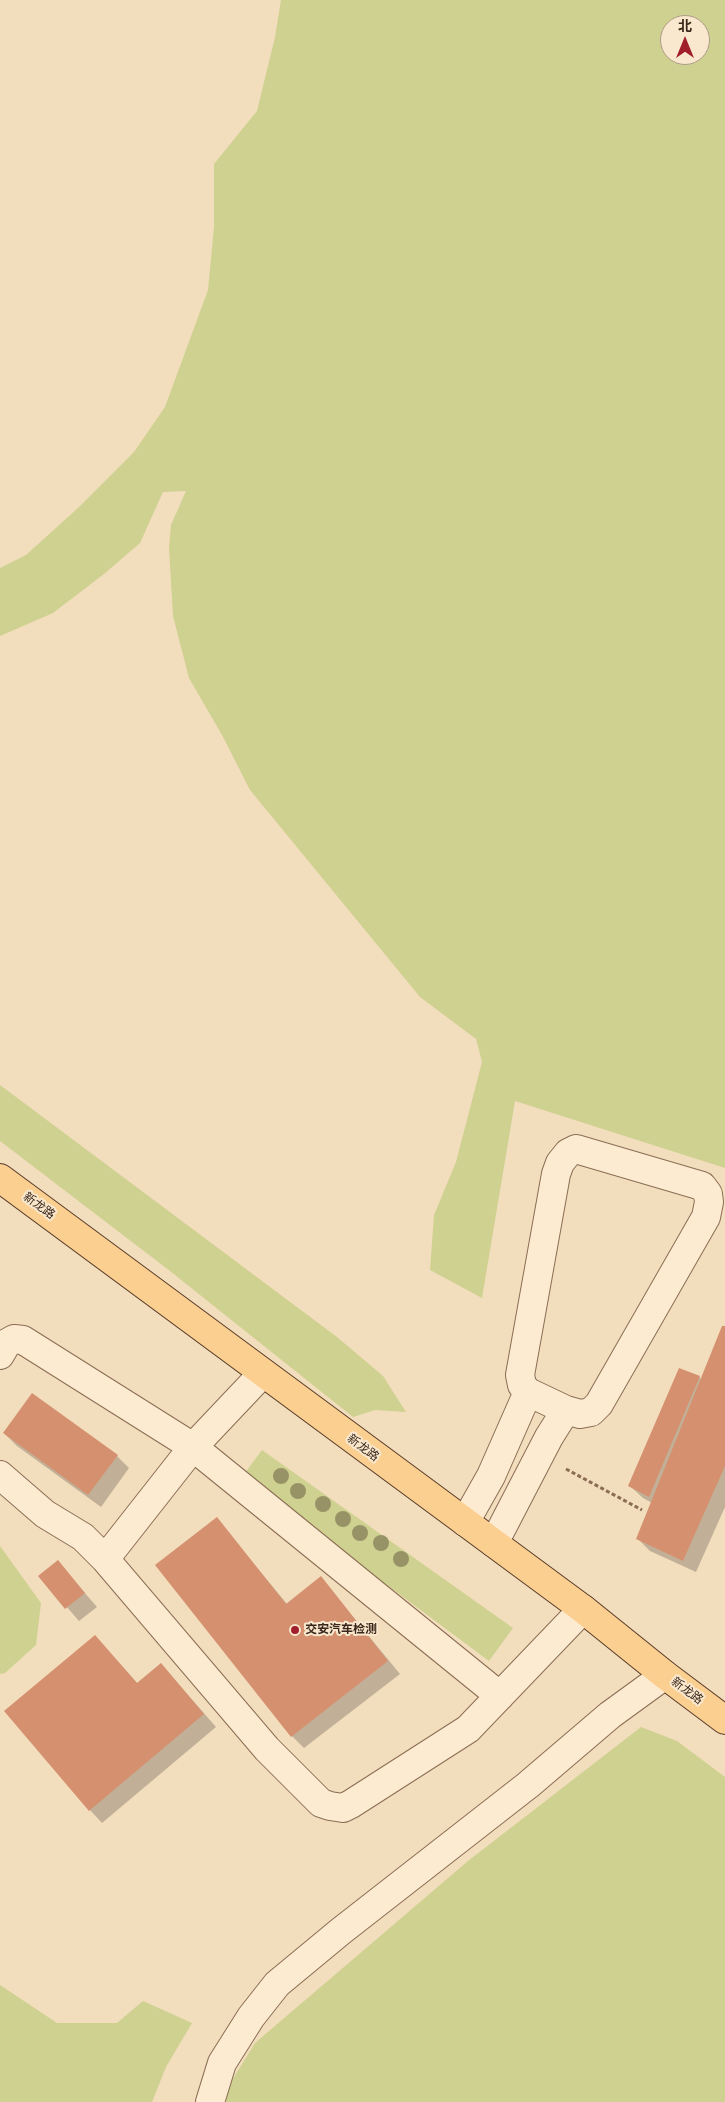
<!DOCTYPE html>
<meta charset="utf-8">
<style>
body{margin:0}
#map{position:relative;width:725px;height:2102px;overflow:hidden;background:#f2ddbd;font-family:Lora,"Noto Sans SC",serif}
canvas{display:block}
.north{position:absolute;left:660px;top:15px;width:50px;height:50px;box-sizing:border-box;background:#f9e8cd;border:1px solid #ac9b86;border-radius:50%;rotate:0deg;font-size:14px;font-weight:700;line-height:20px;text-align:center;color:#39271b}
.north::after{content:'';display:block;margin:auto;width:18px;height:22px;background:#a01f2b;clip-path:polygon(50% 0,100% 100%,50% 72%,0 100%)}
</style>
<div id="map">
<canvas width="725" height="2102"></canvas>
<div class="north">北</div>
</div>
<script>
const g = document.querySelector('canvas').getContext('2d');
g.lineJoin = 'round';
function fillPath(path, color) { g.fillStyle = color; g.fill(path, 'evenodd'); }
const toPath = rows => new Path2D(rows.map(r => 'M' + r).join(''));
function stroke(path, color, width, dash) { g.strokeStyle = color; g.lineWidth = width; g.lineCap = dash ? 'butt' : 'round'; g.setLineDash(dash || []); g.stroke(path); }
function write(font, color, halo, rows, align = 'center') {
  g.font = font + ' Lora,"Noto Sans SC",serif'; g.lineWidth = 4; g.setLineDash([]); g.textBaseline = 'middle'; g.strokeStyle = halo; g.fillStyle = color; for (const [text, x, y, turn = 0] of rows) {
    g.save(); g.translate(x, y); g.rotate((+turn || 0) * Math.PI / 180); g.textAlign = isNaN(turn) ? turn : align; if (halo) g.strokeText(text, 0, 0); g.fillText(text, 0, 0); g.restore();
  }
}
fillPath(toPath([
 [281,0,725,0,725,1168,515,1101,482,1298,430,1270,434,1215,456,1162,482,1062,476,1039,420,997,250,790,222,735,189,678,173,616,169,548,171,525,186,491,163,492,140,543,104,574,53,613,0,636,0,568,26,555,78,508,134,452,165,407,208,290,214,227,214,164,257,111,275,37],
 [670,25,700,25,700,55,670,55],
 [0,1085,337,1337,383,1376,406,1412,375,1410,353,1417,170,1271,0,1141],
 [262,1450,513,1628,489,1661,242,1477],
 [0,1546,41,1603,36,1645,5,1673,0,1674],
 [641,1727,677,1741,725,1777,725,2102,223,2102,229,2085,255,2043,468,1861],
 [0,1985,57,2023,117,2023,143,2001,192,2023,166,2067,152,2102,0,2102]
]), '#cfd190');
fillPath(toPath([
 [725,1328,725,1507,696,1572,650,1551,637,1538,652,1503,643,1498,630,1486,699,1377,702,1380],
 [4,1433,117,1456,129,1468,101,1507,17,1446],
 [216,1518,287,1604,321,1578,400,1674,304,1748,292,1736],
 [58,1562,97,1607,79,1621,40,1576],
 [95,1636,138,1684,161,1664,216,1727,102,1823,90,1810]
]), '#0003');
fillPath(toPath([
 [722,1326,725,1326,725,1466,683,1561,636,1539],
 [679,1368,700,1376,649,1497,628,1486],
 [32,1393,118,1455,88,1495,3,1433],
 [217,1517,286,1604,321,1576,388,1661,291,1737,155,1565],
 [58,1560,85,1593,65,1609,38,1576],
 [95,1635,137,1683,161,1663,204,1714,89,1811,4,1711]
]), '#d4906f');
const minor = toPath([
 [576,1149,702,1186,708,1194,709,1202,706,1217,599,1404,591,1412,580,1414,566,1410,528,1392,522,1385,520,1375,556,1174,560,1163,568,1153,576,1149],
 [0,1355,7,1343,14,1339,23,1340,193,1447,263,1373],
 [0,1475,45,1514,83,1537,105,1559,267,1749,321,1803,330,1806,343,1808,351,1804,468,1729,583,1609],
 [465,1522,491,1476,528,1392],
 [494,1543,549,1437,566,1410],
 [105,1559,193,1447,500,1696],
 [210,2102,222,2063,251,2017,277,1984,341,1931,528,1785,610,1715,665,1675]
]);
const major = toPath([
 [0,1178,583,1609,665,1675,725,1720]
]);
stroke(minor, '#8b6d54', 30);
stroke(major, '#583b29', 30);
stroke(toPath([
 [566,1469,642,1510]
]), '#8b6d54', 3, [4, 2.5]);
stroke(minor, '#fcebd1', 28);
stroke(major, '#facf90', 28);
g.fillStyle = '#989366';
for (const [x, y] of [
 [281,1476],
 [298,1491],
 [323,1504],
 [343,1519],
 [360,1533],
 [381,1543],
 [401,1559]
]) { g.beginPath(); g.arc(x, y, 8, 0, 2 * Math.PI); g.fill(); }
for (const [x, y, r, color] of [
 [295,1630,5,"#a01f2b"]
]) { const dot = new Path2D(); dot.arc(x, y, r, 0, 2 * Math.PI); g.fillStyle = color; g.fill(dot); stroke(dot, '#f9e8cd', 2); }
write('12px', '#39271b', '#f9e8cd', [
 ["新龙路",39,1206,36],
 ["新龙路",363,1448,37],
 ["新龙路",687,1691,37]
]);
write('bold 12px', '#39271b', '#f9e8cd', [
 ["交安汽车检测",305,1630]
], 'left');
</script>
